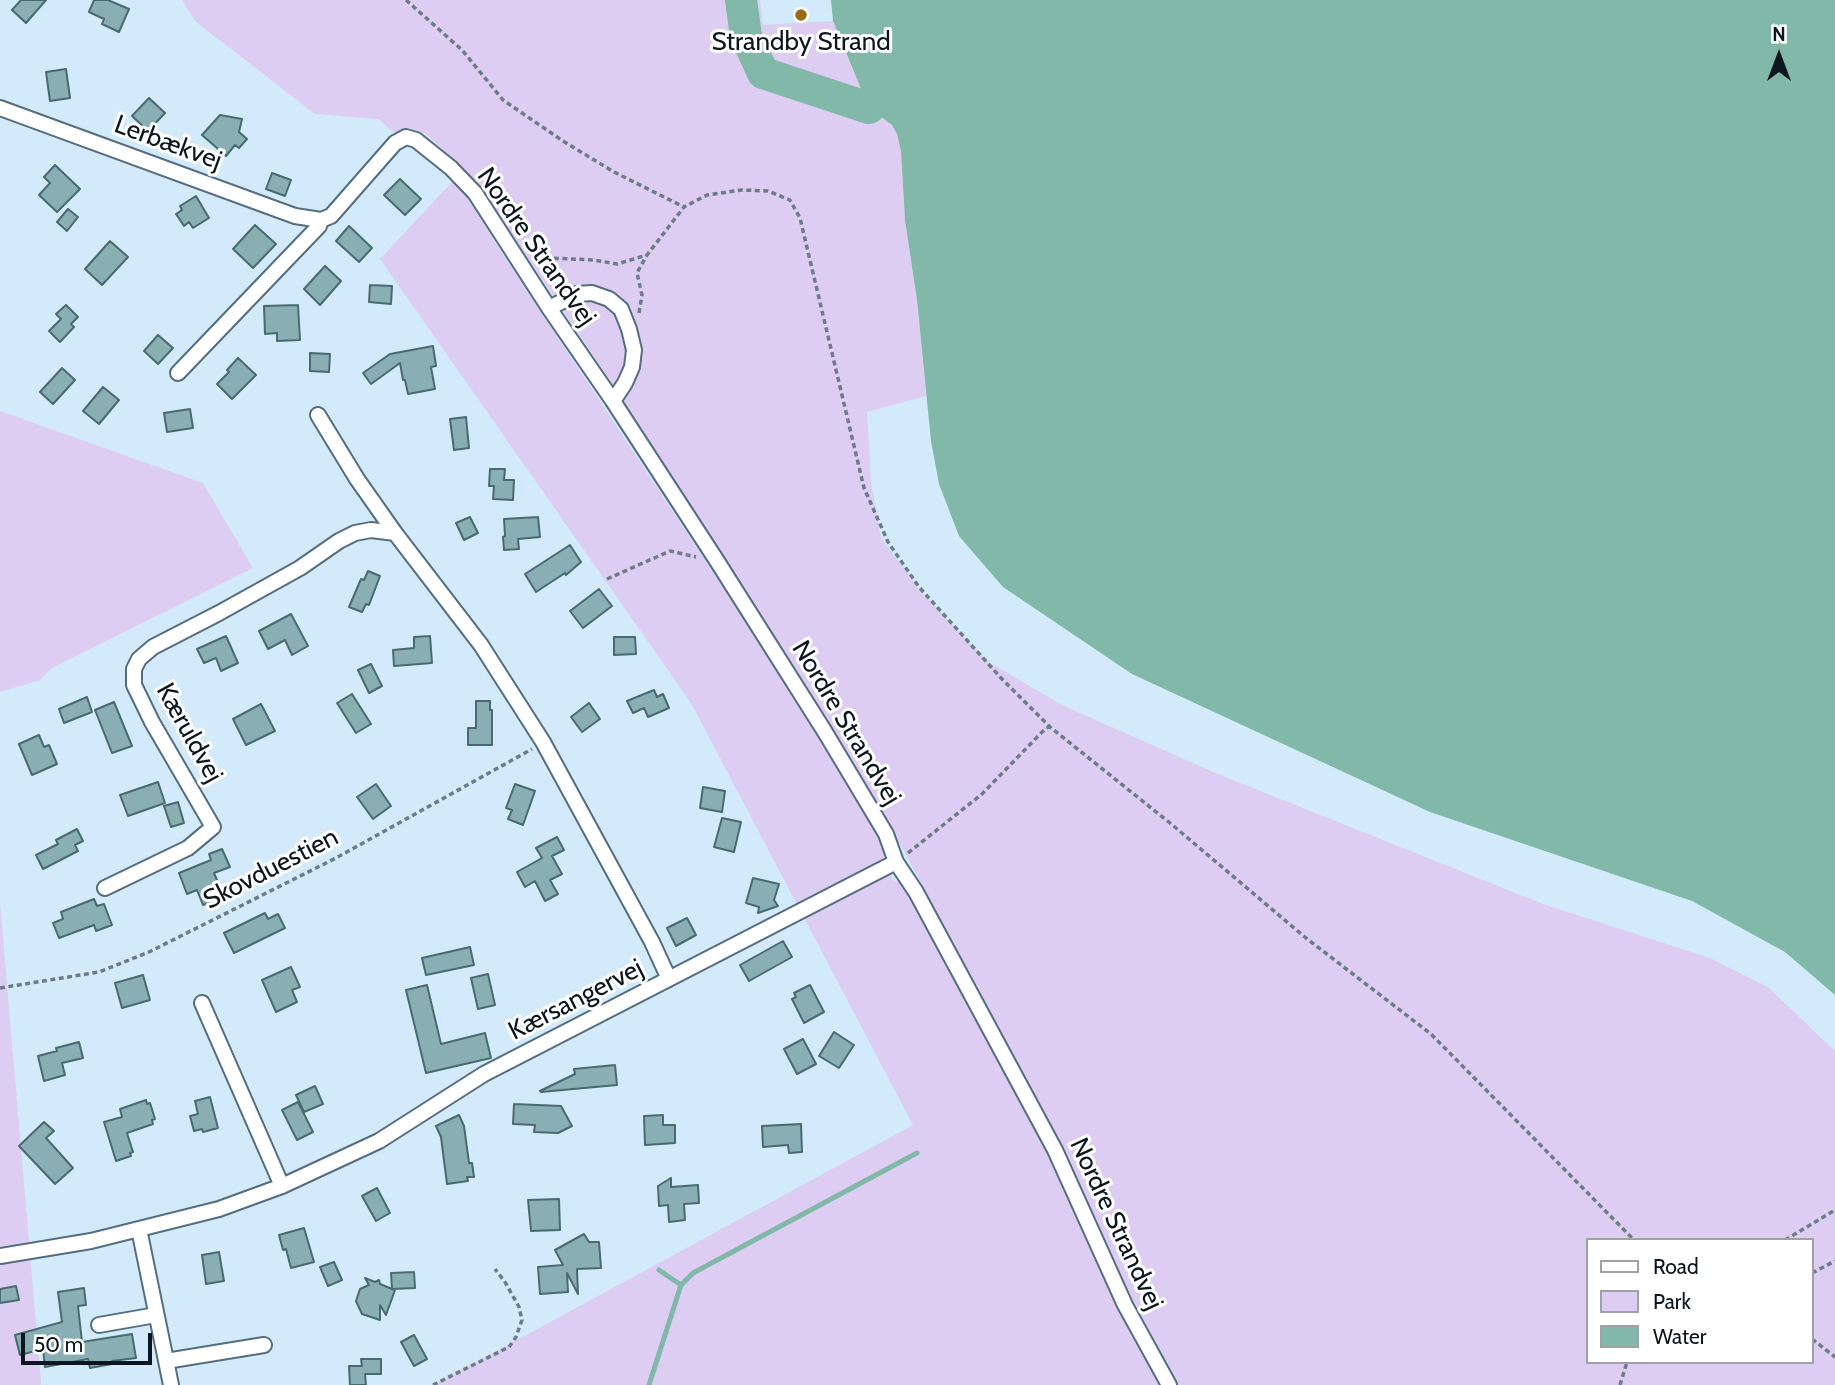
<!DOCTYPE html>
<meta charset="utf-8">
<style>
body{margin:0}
#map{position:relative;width:1835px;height:1385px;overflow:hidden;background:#d3eafb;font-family:Cabin,sans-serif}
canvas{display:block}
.legend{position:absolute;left:1586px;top:1238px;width:228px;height:126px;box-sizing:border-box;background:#fff;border:2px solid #9ea2a5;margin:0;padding:9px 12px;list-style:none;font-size:21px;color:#0c161e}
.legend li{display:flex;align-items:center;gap:14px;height:35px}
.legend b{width:35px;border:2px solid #9ea2a5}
.north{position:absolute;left:1744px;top:21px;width:70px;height:70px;-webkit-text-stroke:5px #fff;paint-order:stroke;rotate:0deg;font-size:19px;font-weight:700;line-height:28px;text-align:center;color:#0c161e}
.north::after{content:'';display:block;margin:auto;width:24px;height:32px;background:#0c161e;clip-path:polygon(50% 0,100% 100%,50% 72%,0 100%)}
.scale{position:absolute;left:21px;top:1333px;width:131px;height:32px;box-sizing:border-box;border:4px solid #0c161e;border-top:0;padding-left:9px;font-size:21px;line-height:24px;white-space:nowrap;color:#0c161e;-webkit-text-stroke:5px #fff;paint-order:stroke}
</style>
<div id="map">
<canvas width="1835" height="1385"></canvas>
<ul class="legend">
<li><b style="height:9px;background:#fff"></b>Road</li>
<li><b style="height:19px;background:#ddcdf2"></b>Park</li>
<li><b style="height:19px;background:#81b8a8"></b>Water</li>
</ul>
<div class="north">N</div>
<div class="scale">50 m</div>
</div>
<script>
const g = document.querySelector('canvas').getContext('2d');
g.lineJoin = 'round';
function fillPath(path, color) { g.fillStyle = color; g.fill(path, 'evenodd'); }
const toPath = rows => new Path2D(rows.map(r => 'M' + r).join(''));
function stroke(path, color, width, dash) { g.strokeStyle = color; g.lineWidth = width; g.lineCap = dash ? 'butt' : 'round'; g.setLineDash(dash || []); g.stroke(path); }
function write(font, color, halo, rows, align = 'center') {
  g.font = font + ' Cabin,sans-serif'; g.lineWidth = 6; g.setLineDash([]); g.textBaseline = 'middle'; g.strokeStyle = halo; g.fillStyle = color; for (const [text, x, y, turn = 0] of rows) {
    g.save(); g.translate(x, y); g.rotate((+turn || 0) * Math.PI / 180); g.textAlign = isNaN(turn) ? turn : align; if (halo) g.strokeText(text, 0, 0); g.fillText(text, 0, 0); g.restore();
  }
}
fillPath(toPath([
 [182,0,760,0,763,25,833,21,869,108,892,125,897,134,901,151,905,220,917,300,926,396,867,412,871,482,881,538,921,592,987,661,1064,706,1218,774,1543,904,1710,958,1768,987,1835,1051,1835,1385,1179,1385,1133,1300,1061,1147,902,847,826,722,675,493,615,388,477,182,426,134,409,128,396,134,378,119,315,114,196,22],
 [1588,1240,1812,1240,1812,1362,1588,1362],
 [452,182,471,199,494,241,820,734,886,848,883,860,893,880,905,885,1048,1152,1120,1307,1150,1369,1161,1385,434,1385,913,1125,691,703,380,259],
 [0,411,203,483,253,568,52,668,40,680,0,692],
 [0,903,41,1382,41,1385,0,1385]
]), '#ddcdf2');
fillPath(toPath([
 [831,0,1835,0,1835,995,1785,952,1692,901,1430,812,1132,674,1003,587,959,536,939,484,931,441,917,300,905,220,901,151,897,134,892,125,869,108,833,21]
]), '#81b8a8');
stroke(toPath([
 [659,1270,681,1285],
 [649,1385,681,1285,693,1273,917,1153]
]), '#81b8a8', 5);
stroke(toPath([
 [741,0,746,36,763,73,869,108]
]), '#81b8a8', 32);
const building = toPath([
 [21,0,46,0,26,23,12,10,21,0],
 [94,0,108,0,129,9,119,32,102,24,104,19,89,12,94,0],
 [66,69,70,98,50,101,46,72,66,69],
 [149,98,165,113,148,131,132,116,149,98],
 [220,115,242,119,239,132,247,139,239,148,235,145,226,156,202,135,220,115],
 [55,165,80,189,57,212,39,195,50,183,44,177,55,165],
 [272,173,291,180,285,196,266,189,272,173],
 [400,179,421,199,405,215,384,195,400,179],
 [196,196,209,218,193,228,189,222,184,226,176,214,182,210,180,206,196,196],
 [68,209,78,217,67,231,57,222,68,209],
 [255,225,276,244,253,268,233,249,255,225],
 [349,226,372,248,359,262,336,241,349,226],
 [110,241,128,257,102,285,85,269,110,241],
 [325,266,341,281,320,305,304,289,325,266],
 [370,285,392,286,391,304,369,302,370,285],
 [66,305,78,317,71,324,74,327,60,342,49,331,61,319,56,314,66,305],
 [298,305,300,340,277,341,277,333,265,334,264,306,298,305],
 [158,335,173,348,158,364,144,351,158,335],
 [433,346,436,366,431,367,435,389,408,394,405,380,403,380,400,363,371,384,363,373,390,354,433,346],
 [310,353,330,354,329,372,310,371,310,353],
 [238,358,256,375,232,399,217,384,229,372,227,370,238,358],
 [62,368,75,380,53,404,40,392,62,368],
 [103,387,119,400,99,424,83,411,103,387],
 [190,409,193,428,167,432,164,413,190,409],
 [466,417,469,448,454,450,450,419,466,417],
 [490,469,505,469,504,480,514,480,513,500,493,499,494,486,489,486,490,469],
 [470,517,478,533,464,540,456,523,470,517],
 [538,517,540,537,518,539,519,549,504,550,503,537,505,536,504,519,538,517],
 [570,545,581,562,566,575,565,573,536,592,525,574,570,545],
 [368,571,380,576,369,605,366,604,362,612,349,607,361,579,364,580,368,571],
 [599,589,612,606,583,628,570,611,599,589],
 [291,614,308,646,292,655,285,640,268,649,259,631,291,614],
 [226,636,238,663,221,671,216,658,204,663,197,649,226,636],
 [430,636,432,663,394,666,393,650,414,648,414,637,430,636],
 [614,637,635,637,636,654,614,655,614,637],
 [371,664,382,686,369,693,358,670,371,664],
 [654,690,657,697,663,694,669,708,648,717,644,708,633,713,627,701,654,690],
 [352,694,371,724,356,733,337,703,352,694],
 [87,697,92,712,64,723,59,709,87,697],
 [476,701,490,701,490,710,492,710,492,745,468,745,468,728,476,728,476,701],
 [114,702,132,746,112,753,95,710,114,702],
 [589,703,600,719,582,732,571,717,589,703],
 [261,704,275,731,246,745,233,719,261,704],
 [39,735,44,747,49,745,57,764,32,775,19,744,39,735],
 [158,782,165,803,128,816,120,795,158,782],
 [376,784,391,806,373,819,357,797,376,784],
 [515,784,535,791,523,825,508,819,512,810,506,808,515,784],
 [703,787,725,791,722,812,700,808,703,787],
 [178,802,184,823,171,827,164,806,178,802],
 [722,818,741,822,734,852,714,847,722,818],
 [77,829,83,841,75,845,78,851,43,869,36,855,58,844,56,840,77,829],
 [557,837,564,850,552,856,562,874,550,880,558,894,545,901,535,881,525,887,517,872,542,858,536,848,557,837],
 [222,849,230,867,214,873,224,897,203,905,197,890,187,894,179,873,211,860,209,854,222,849],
 [753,878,779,884,774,900,778,906,758,913,759,907,746,903,753,878],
 [94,899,97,906,104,904,112,925,96,931,94,925,59,938,53,923,63,919,61,912,94,899],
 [265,913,268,919,278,914,285,928,234,953,224,933,265,913],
 [687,918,696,935,676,946,667,928,687,918],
 [783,941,792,957,749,981,740,965,783,941],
 [470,947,474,965,426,975,422,958,470,947],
 [291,967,300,987,292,990,297,1002,276,1012,262,980,291,967],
 [488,974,495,1005,478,1009,471,978,488,974],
 [143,975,150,1000,122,1008,115,983,143,975],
 [427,985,441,1044,485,1033,491,1058,426,1073,406,990,427,985],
 [810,985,824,1012,804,1023,792,999,796,997,794,993,810,985],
 [834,1032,854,1045,839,1068,819,1056,834,1032],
 [803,1039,816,1064,797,1074,784,1049,803,1039],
 [79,1042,83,1058,62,1063,65,1075,44,1081,38,1056,57,1051,56,1048,79,1042],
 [615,1065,617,1085,541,1092,540,1091,575,1074,574,1069,615,1065],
 [315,1086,323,1104,304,1112,296,1095,315,1086],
 [210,1097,218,1128,203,1132,202,1129,194,1131,190,1116,198,1114,195,1101,210,1097],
 [146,1100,147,1104,150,1103,155,1119,152,1120,153,1124,127,1133,133,1152,130,1153,131,1156,116,1161,104,1122,122,1117,120,1109,146,1100],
 [298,1102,313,1132,297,1140,282,1110,298,1102],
 [514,1104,561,1106,572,1126,558,1133,534,1132,535,1125,513,1124,514,1104],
 [459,1115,464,1126,469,1163,472,1163,474,1177,467,1177,468,1181,447,1184,441,1137,436,1126,459,1115],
 [663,1115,663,1125,675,1125,675,1143,645,1145,644,1116,663,1115],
 [44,1122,54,1131,46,1138,73,1168,55,1184,19,1146,44,1122],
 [801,1124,802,1152,789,1153,788,1145,763,1147,762,1126,801,1124],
 [671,1178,671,1187,698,1185,699,1203,684,1204,685,1220,669,1222,668,1205,659,1206,658,1186,671,1178],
 [377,1188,390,1213,376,1221,362,1196,377,1188],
 [559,1199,560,1230,531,1231,528,1200,559,1199],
 [304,1228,314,1262,291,1268,286,1249,283,1250,279,1235,304,1228],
 [584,1234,589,1242,599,1242,601,1268,577,1269,578,1294,567,1273,568,1292,540,1294,538,1267,563,1265,555,1250,584,1234],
 [219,1252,224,1281,206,1284,202,1255,219,1252],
 [334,1262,342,1280,328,1286,320,1267,334,1262],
 [414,1272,415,1288,392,1289,395,1290,386,1315,380,1305,380,1320,362,1314,356,1301,360,1289,369,1285,365,1278,375,1282,379,1280,380,1284,392,1289,391,1273,414,1272],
 [16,1286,19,1300,0,1303,0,1289,16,1286],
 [84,1288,86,1305,78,1306,82,1342,132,1334,136,1358,112,1361,112,1364,90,1368,88,1359,45,1367,43,1349,20,1355,15,1335,62,1322,58,1292,84,1288],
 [414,1335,427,1359,414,1366,401,1342,414,1335],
 [361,1359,381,1359,381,1374,365,1374,366,1385,350,1385,349,1366,362,1366,361,1359]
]);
fillPath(building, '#89afb4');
stroke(building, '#486b70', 2);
const minor = toPath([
 [0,108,295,216,321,220,331,216,395,143,406,137,416,140,451,168,475,193,549,308,613,401,717,561,825,732,886,834,896,862,916,892,1055,1150,1125,1305,1169,1385],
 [549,308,577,294,592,293,609,299,621,309,629,329,634,350,632,367,625,383,613,401],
 [178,373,319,226,321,220],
 [318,415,357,479,395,533],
 [105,888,188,848,213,827,152,722,134,685,134,669,139,659,153,647,219,613,300,568,339,541,355,533,371,530,395,533,481,645,543,742,652,942,669,979],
 [202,1003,282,1186],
 [139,1229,171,1385],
 [0,1256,91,1241,219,1209,282,1186,379,1141,484,1074,896,862],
 [99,1325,156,1315],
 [166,1361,264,1345]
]);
stroke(minor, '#546d7f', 18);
stroke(toPath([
 [406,0,462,50,503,100,563,141,614,172,684,207],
 [530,250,549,258,594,260,617,264,647,255,684,207,707,195,742,190,768,191,790,200,800,218,864,488,888,542,919,587,1001,678,1050,727,1170,823,1306,938,1431,1034,1634,1240],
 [639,313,642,295,637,273,647,255],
 [607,579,670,551,696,557],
 [908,853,982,794,1046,728,1050,727],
 [0,988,99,972,149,952,336,858,532,749],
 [1785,1240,1835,1210],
 [1812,1273,1835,1261],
 [1812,1339,1835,1357],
 [433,1385,509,1347,516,1337,522,1320,519,1307,505,1282,495,1269],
 [1620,1385,1627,1362]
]), '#6c7c89', 3.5, [5, 3.5]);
stroke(minor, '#fff', 14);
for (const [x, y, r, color] of [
 [801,15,7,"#986b19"]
]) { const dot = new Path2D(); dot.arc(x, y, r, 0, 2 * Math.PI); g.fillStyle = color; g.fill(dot); stroke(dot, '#fff', 2.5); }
write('26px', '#0c161e', '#fff', [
 ["Strandby Strand",801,42]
]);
write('26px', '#0c161e', '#fff', [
 ["Lerbækvej",168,143,20],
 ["Nordre Strandvej",536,247,55],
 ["Nordre Strandvej",846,723,59],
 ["Kæruldvej",189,733,61],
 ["Skovduestien",271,869,-27],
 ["Kærsangervej",576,1000,-27],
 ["Nordre Strandvej",1116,1224,65]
]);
</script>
